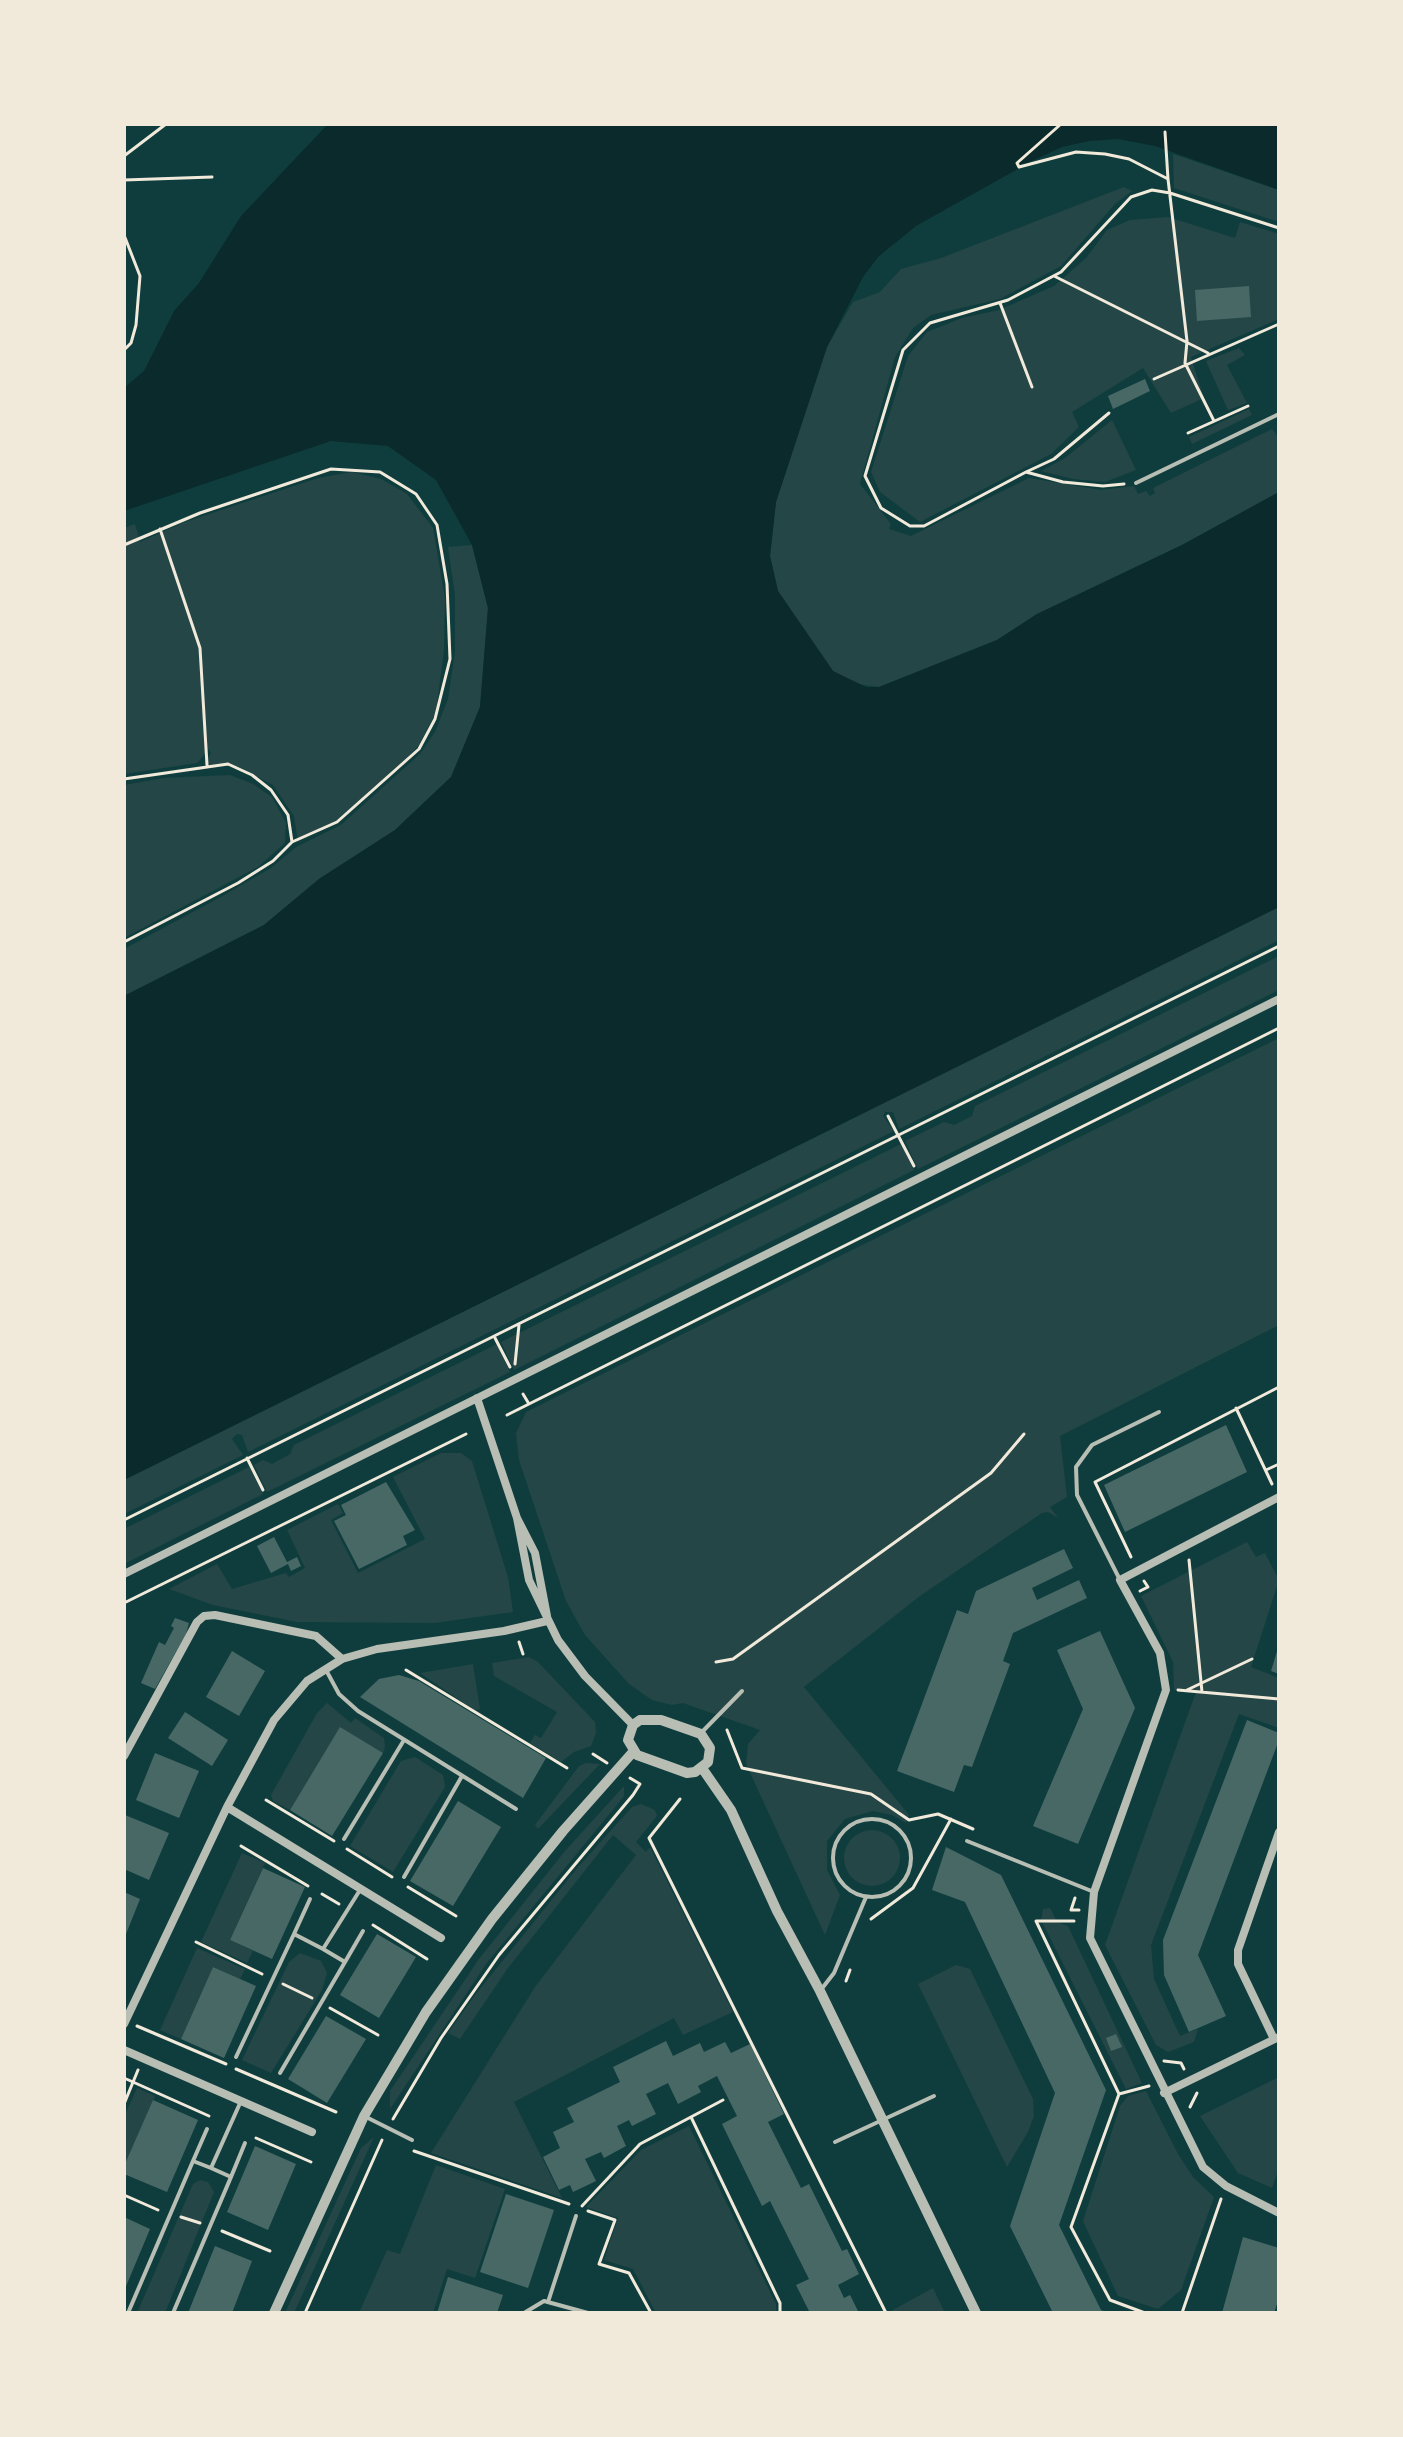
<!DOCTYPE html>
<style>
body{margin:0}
#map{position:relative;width:1403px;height:2437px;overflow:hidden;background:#0f3d3e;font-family:"Fira Sans",sans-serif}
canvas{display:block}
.frame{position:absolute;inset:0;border:126px solid #f1e9da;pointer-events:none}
</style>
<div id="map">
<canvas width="1403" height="2437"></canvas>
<div class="frame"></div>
</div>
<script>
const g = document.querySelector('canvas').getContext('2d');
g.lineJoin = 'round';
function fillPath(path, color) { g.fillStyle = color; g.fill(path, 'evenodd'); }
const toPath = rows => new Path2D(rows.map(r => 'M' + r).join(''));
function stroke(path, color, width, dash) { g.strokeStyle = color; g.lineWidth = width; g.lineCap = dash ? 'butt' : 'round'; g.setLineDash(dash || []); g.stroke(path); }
fillPath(toPath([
 [1173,154,1279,190,1279,222,1174,188],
 [1124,187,1132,191,1115,204,1061,266,1000,299,931,315,913,328,895,357,860,484,891,524,889,529,911,536,1029,478,1101,490,1134,486,1138,494,1146,491,1150,496,1155,493,1153,488,1272,429,1279,438,1279,492,1182,545,1037,614,997,640,879,687,852,683,833,671,778,591,770,556,776,502,827,347,853,302,880,292,901,269,941,258],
 [1168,217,1235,238,1240,222,1279,234,1279,319,1191,357,1204,398,1171,413,1143,368,1072,412,1079,427,1051,454,920,522,880,492,871,472,908,356,927,332,962,318,999,310,1054,286,1086,258,1107,230,1130,220],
 [1239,348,1245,355,1227,365,1247,403,1228,410,1206,361],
 [1249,409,1252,415,1192,444,1189,437],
 [1112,420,1136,470,1105,482,1073,479,1041,471,1065,458],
 [352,472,381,479,407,494,433,528,445,598,444,650,436,712,419,745,402,764,333,823,298,842,294,816,273,785,239,767,204,764,211,753,209,749,197,763,124,774,124,528,135,524,140,542,185,522,318,478],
 [472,545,488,608,480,707,451,777,395,830,319,879,264,925,124,996,124,949,219,898,271,868,296,847,341,825,420,754,435,732,448,699,455,652,455,595,448,547],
 [230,775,253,784,272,797,286,823,285,843,258,867,124,938,124,785,164,778],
 [1279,907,1279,940,899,1129,893,1112,885,1112,883,1116,894,1131,248,1452,242,1435,237,1434,232,1439,243,1455,124,1514,124,1480],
 [1279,956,1279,990,918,1169,905,1141,944,1122,954,1125,972,1116,975,1106],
 [1279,1038,1279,1325,1060,1436,1067,1497,1050,1507,1058,1518,1048,1512,1042,1513,920,1596,804,1687,909,1815,906,1823,892,1815,873,1811,845,1819,827,1841,827,1870,840,1895,825,1935,746,1764,748,1744,760,1730,683,1703,672,1705,652,1700,629,1684,585,1635,566,1601,519,1460,516,1433,526,1412],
 [901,1144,914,1170,514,1370,501,1342],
 [497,1344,510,1372,267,1492,254,1465,263,1460,272,1464,290,1454,294,1445],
 [441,1453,461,1453,472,1461,508,1577,513,1612,435,1623,297,1622,213,1605,169,1589,217,1564,232,1589,286,1573,289,1577,305,1568,287,1530,338,1504,343,1513,331,1520,358,1573,425,1539,393,1477],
 [249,1467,263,1494,124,1564,124,1529],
 [1247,1542,1256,1557,1265,1553,1279,1580,1251,1667,1279,1678,1279,1728,1239,1714,1151,1945,1154,1979,1180,2036,1198,2029,1194,2042,1168,2052,1156,2045,1105,1945,1196,1692,1174,1690,1173,1662,1141,1596],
 [529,1657,538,1662,595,1722,596,1733,591,1746,574,1752,561,1762,530,1743,535,1735,541,1738,557,1712,494,1676,492,1663],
 [473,1664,480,1709,474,1710,420,1673],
 [327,1703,351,1723,355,1718,384,1738,385,1747,383,1753,340,1728,290,1810,273,1801,271,1795,317,1713],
 [415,1757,443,1775,445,1787,393,1872,350,1846,401,1761],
 [586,1763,600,1764,538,1829,535,1825,579,1766],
 [624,1786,624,1796,616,1806,486,1964,390,2109,390,2091,479,1959,565,1851],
 [641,1804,655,1810,657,1816,636,1842,646,1852,650,1847,733,2012,683,2035,674,2018,514,2102,562,2198,431,2153,535,1987,636,1855,613,1835,508,1968,460,2039,448,2033,475,1995,579,1866,632,1807],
 '844 1858a28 28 0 1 1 56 0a28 28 0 1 1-56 0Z',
 [242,1853,265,1863,230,1940,253,1951,247,1963,201,1942],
 [1050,1908,1057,1922,1068,1926,1142,2083,1126,2089,1041,1920,1043,1909],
 [197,1948,245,1969,240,1979,213,1967,181,2039,160,2030],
 [300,1953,321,1961,327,1973,322,1990,271,2073,242,2060,289,1962],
 [956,1965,970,1969,1033,2099,1034,2116,1028,2132,1007,2167,918,1984],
 [1279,2077,1279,2168,1272,2188,1238,2173,1200,2116],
 [137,2088,155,2096,124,2166,124,2117],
 [1146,2091,1178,2154,1193,2177,1214,2197,1181,2290,1158,2309,1118,2296,1083,2221,1120,2106,1128,2096],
 [689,2126,776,2304,776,2313,656,2313,633,2269,604,2260,618,2218,586,2207,641,2150],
 [374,2137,294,2313,285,2313,361,2148],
 [436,2165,505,2189,475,2278,447,2269,433,2313,359,2313,387,2250,400,2254],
 [200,2180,208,2182,214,2192,165,2313,137,2313,193,2184],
 [933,2288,945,2313,891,2313,891,2311]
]), '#244646');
fillPath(toPath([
 [328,124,1279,124,1279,190,1155,146,1118,139,1089,141,1062,147,1032,161,916,226,878,257,863,277,827,347,776,502,770,556,778,591,833,671,866,687,879,687,997,640,1037,614,1182,545,1279,492,1279,907,124,1480,124,996,264,925,319,879,395,830,451,777,480,707,488,608,472,545,436,480,388,446,331,441,124,511,124,388,144,371,174,311,199,283,241,216]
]), '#0a2a2b');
fillPath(toPath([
 [1249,286,1251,317,1197,321,1195,290],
 [1145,379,1150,391,1113,409,1108,396],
 [1226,1425,1247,1472,1125,1532,1104,1485],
 [386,1482,415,1530,403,1536,407,1545,359,1569,334,1521,346,1515,341,1505],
 [274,1537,287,1562,297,1557,301,1566,291,1571,288,1564,271,1573,257,1546],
 [1064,1549,1073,1568,1032,1588,1037,1600,1079,1580,1087,1598,1013,1633,1003,1661,1010,1664,972,1767,964,1765,954,1792,897,1771,957,1610,968,1614,976,1591],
 [175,1618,189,1623,186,1634,155,1689,141,1683,159,1642,165,1645,174,1628,171,1626],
 [1100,1631,1135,1708,1078,1844,1033,1826,1083,1709,1057,1650],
 [1278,1648,1279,1648,1279,1674,1271,1671],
 [232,1651,265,1671,239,1716,206,1697],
 [399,1675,419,1681,546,1758,523,1798,360,1697,379,1679],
 [185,1712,228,1740,212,1766,168,1738],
 [1247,1720,1279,1733,1279,1740,1198,1955,1226,2016,1189,2032,1164,1975,1163,1940],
 [340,1727,383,1753,332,1836,290,1810],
 [155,1753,199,1771,179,1818,136,1800],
 [458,1801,501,1827,453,1906,410,1881],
 [125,1815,169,1833,149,1880,124,1869],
 [946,1847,1001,1875,1106,2090,1059,2225,1101,2310,1109,2313,1053,2313,1010,2226,1055,2093,965,1902,932,1890],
 [263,1868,305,1887,272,1959,230,1940],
 [124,1892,140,1899,124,1939],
 [377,1934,416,1957,379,2018,340,1995],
 [213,1967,256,1986,224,2058,181,2039],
 [326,2016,366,2039,327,2103,288,2079],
 [1116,2034,1122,2047,1111,2051,1106,2038],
 [666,2041,673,2056,700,2043,704,2052,725,2042,731,2053,750,2044,784,2114,768,2122,801,2188,809,2184,842,2251,847,2249,859,2274,838,2285,844,2298,850,2295,859,2313,810,2313,796,2285,809,2279,770,2201,762,2206,722,2124,737,2116,717,2076,698,2086,701,2092,678,2104,668,2083,646,2094,656,2114,632,2126,629,2120,617,2126,626,2146,604,2158,601,2152,585,2159,596,2181,573,2192,570,2185,559,2190,543,2157,560,2148,553,2132,574,2122,567,2108,620,2082,613,2067],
 [153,2100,198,2120,167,2192,124,2174,124,2166],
 [255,2146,296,2164,268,2230,227,2212],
 [506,2194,554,2210,528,2288,480,2272],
 [124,2217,150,2229,124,2291],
 [1243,2237,1279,2248,1279,2298,1274,2313,1222,2313],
 [215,2246,252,2261,232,2313,188,2313],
 [448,2277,503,2295,497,2313,437,2313]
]), '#486865');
stroke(toPath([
 [1061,124,1017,163,1019,167,1076,152,1105,154,1129,159,1168,179,1187,341,1185,363,1214,421],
 [1165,132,1168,179],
 [124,156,166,124],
 [124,180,212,177],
 [124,235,140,276,136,325,131,343,124,350],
 [1054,276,1208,353],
 [1000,303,1032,387],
 [1154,379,1279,324],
 [1188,433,1248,406],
 [1026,472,1054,459,1109,413],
 [1124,484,1103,486,1063,482,1026,472,924,526,910,526,881,508,865,476,903,350,930,323,1008,300,1061,272,1131,197,1152,190,1170,193,1279,228],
 [160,529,200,648,207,765],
 [124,545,200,513,331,469,380,472,416,494,437,525,447,584,450,659,435,719,419,749,337,822,292,842],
 [124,779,228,764,252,775,271,790,288,815,292,842,273,861,238,883,124,942],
 [888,1116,914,1166],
 [495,1338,510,1367],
 [515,1364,519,1325],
 [523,1394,529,1404],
 [1236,1408,1272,1484],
 [507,1415,1279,1028],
 [247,1458,263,1490],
 [1266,1470,1279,1464],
 [124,1520,1279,946],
 [1131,1557,1095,1482,1279,1387],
 [1189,1560,1202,1692],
 [1140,1591,1148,1587,1144,1581],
 [124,1603,466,1434],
 [519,1642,523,1654],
 [716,1662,733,1659,991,1473,1024,1434],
 [406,1670,567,1768],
 [1178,1690,1279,1699],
 [1187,1690,1252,1659],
 [727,1730,742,1768,871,1794,909,1820,938,1814,973,1829],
 [593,1754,607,1763],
 [680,1799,649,1838,886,2313],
 [266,1800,334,1841],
 [241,1846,308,1886],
 [347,1849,392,1877],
 [408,1887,456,1916],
 [322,1894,339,1904],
 [1075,1898,1071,1910,1079,1910],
 [871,1919,913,1888,951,1819],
 [1074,1921,1036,1921,1119,2094,1071,2227,1110,2300,1145,2313],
 [373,1925,427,1959],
 [196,1942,262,1974],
 [846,1981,850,1970],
 [283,1984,312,1998],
 [330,2008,378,2035],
 [137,2026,226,2064],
 [1164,2061,1181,2063,1184,2069],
 [236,2069,336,2112],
 [124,2078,209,2116],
 [1119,2094,1149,2086],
 [124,2104,138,2070],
 [1190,2107,1197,2093],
 [691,2117,780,2303,780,2313],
 [393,2119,441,2038,499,1955,633,1795,640,1784,630,1778],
 [256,2138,311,2162],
 [414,2151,569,2204],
 [124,2195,158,2210],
 [582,2206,640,2144,723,2100],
 [588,2211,615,2220,599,2264,629,2273,651,2313],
 [181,2217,200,2223],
 [222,2231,270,2251],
 [305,2313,382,2140],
 [1182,2313,1221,2199]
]), '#f1e9da', 3);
stroke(toPath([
 [1136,483,1279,414],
 [1119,1578,1077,1495,1076,1467,1092,1445,1159,1412],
 [326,1670,339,1694,358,1711,516,1809],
 [702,1732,742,1691],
 '833 1858a39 39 0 1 1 78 0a39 39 0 1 1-78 0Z',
 [344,1839,404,1740],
 [967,1841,1094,1892],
 [404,1877,462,1776],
 [310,1899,294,1934,323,1949,360,1890],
 [323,1949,345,1962,363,1931],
 [820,1991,834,1973,866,1897],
 [236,2057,294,1934],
 [280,2073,345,1962],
 [364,2116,412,2140],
 [207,2129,193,2161,211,2168,241,2101],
 [835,2142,934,2096],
 [211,2168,231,2177,245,2143],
 [548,2302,576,2216],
 [128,2313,193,2161],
 [173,2313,231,2177],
 [524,2313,544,2301,588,2313]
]), '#b8beb3', 4);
stroke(toPath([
 [477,1398,517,1518,535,1553,547,1616],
 [1279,1497,1120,1580,1160,1653,1166,1690,1094,1892,1090,1938,1203,2167,1226,2186,1279,2213],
 [517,1518,529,1580,558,1640,585,1676,633,1725],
 [124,1574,1279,999],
 [124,1756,197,1622,204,1616,215,1615,316,1636,342,1659],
 [227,1807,441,1938],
 [124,2024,227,1807,274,1720,307,1681,342,1659,377,1649,504,1631,547,1621],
 [1274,2039,1238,1964,1238,1950,1279,1832],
 [124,2050,312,2132],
 [1164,2093,1279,2037]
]), '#b8beb3', 8);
stroke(toPath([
 [640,1720,661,1720,701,1734,710,1748,708,1762,695,1772,687,1773,637,1755,628,1740,633,1725,640,1720],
 [702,1768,731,1810,777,1911,820,1991,976,2313],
 [274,2313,364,2116,426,2012,492,1919,563,1831,633,1752]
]), '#b8beb3', 10);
</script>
